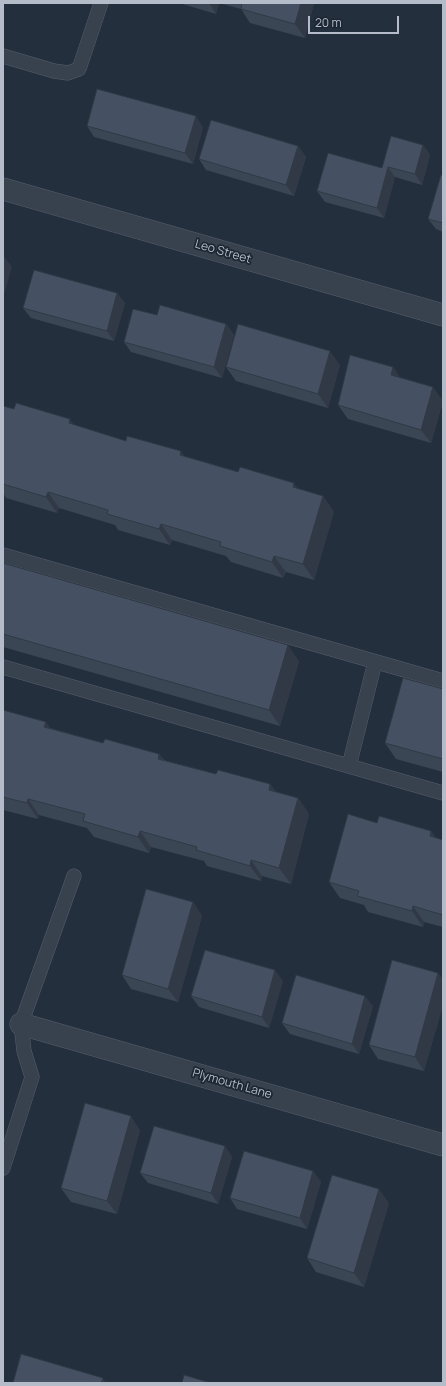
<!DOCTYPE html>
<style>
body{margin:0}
#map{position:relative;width:446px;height:1386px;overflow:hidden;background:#242f3e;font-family:Manrope,sans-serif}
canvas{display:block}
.frame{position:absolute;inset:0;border:4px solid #b4bcc9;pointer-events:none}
.scale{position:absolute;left:308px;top:16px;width:91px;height:18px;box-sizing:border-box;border:2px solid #b4bcc9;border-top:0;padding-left:5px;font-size:12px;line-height:14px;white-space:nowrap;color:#b4bcc9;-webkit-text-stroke:3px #1d2633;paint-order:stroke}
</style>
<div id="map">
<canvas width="446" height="1386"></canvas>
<div class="frame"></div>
<div class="scale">20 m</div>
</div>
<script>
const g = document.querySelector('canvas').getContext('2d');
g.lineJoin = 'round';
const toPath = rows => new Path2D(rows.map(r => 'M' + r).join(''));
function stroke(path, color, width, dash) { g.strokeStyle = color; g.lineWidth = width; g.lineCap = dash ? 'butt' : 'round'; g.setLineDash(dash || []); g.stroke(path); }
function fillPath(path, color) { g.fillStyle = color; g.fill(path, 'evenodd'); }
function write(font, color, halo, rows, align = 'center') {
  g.font = font + ' Manrope,sans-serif'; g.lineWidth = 3.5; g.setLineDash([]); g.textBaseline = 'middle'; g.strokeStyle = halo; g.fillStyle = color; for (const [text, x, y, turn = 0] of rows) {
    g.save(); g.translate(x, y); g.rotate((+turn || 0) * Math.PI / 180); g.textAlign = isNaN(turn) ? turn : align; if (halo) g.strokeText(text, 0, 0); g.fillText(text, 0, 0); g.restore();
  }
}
const lane = toPath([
 [3,56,54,71,68,73,79,69,101,3],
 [3,555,443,681],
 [3,667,443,793],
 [349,766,375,662],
 [3,1168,32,1077,24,1051,21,1024,74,876]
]);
const street = toPath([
 [3,189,443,315],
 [21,1024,443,1145]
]);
stroke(lane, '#565f6c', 15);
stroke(street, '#565f6c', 23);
stroke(lane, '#38414e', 14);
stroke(street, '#38414e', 22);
fillPath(toPath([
 [179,3,314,3,305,38,250,23,241,9,219,3,216,14],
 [87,126,203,127,193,164,94,137],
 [423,145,430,155,422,185,395,177,384,218,325,202,317,191,382,168],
 [298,146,306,157,294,196,206,170,199,159],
 [443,176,443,232,436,229,428,219],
 [117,293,125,303,114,341,31,318,23,308],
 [157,315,226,324,234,335,222,378,131,352,124,342],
 [340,365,328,408,236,381,226,367],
 [393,367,400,378,443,401,431,443,348,419,338,405],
 [3,406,74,425,126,441,184,456,323,496,334,512,314,580,286,572,283,578,231,562,226,556,172,540,170,545,118,530,115,525,59,508,57,513,6,498,3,493],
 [3,563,299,661,280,726,3,647],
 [443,689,443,772,396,759,385,743],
 [3,710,50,728,103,743,159,754,164,760,216,774,270,784,276,792,298,798,309,814,291,884,262,876,261,881,207,866,204,861,151,847,149,853,94,837,87,828,39,815,38,819,3,810],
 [377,823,431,831,436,838,443,840,443,927,424,922,423,927,368,912,364,905,340,898,329,882],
 [193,902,202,916,178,1002,131,989,122,975],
 [438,973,443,980,443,1005,424,1071,378,1059,369,1045],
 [283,981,269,1028,199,1007,191,996],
 [373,1006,359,1054,290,1034,282,1023],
 [140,1130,117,1214,71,1202,61,1188],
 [225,1146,232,1157,218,1204,148,1183,140,1173],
 [313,1171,321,1182,307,1229,237,1209,230,1198],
 [389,1203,364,1287,316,1272,307,1258]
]), '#3b4654');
fillPath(toPath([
 [209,3,219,3,216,14],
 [301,3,314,3,305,38,295,24],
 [196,116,203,127,193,164,185,153],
 [423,145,430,155,422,185,415,174],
 [298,146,306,157,294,196,286,185],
 [388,167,395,177,384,218,377,208],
 [3,255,12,267,3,298],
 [117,293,125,303,114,341,107,331],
 [226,324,234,335,222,378,214,367],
 [330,351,340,365,328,408,318,394],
 [393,367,403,381,391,375],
 [433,387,443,401,431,443,421,430],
 [70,419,81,435,69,423],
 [181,451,192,467,180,455],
 [294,483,305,499,293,487],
 [48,492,59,508,57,513,46,497],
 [323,496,334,512,314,580,303,564],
 [161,524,172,540,170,545,159,529],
 [274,556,286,572,283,578,272,562],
 [288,645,299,661,280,726,269,710],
 [46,722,57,738,44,727],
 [159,754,170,770,158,759],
 [270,784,281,800,269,790],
 [298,798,309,814,291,884,279,868],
 [28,799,39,815,38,819,27,803],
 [140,831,151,847,149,853,138,837],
 [431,831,443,847,430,836],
 [251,860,262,876,261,881,250,866],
 [193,902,202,916,178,1002,168,989],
 [413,906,424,922,423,927,412,911],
 [275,970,283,981,269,1028,262,1017],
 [438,973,443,980,443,1005,424,1071,415,1057],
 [365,996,373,1006,359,1054,352,1044],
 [131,1116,140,1130,117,1214,107,1201],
 [225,1146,232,1157,218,1204,211,1193],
 [313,1171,321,1182,307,1229,300,1218],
 [379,1189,389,1203,364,1287,354,1273],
 [103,1378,106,1383,101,1383]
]), '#303945');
const building = toPath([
 [242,3,301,3,295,24,241,9,242,3],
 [97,89,196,116,185,153,87,126,97,89],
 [211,120,298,146,286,185,199,159,211,120],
 [391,136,423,145,415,174,388,167,377,208,317,191,328,153,382,168,391,136],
 [441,175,443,176,443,223,428,219,441,175],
 [34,270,117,293,107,331,23,308,34,270],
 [160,305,226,324,214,367,124,342,133,309,157,315,160,305],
 [238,324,330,351,318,394,226,367,238,324],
 [350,355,393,367,391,375,433,387,421,430,338,405,350,355],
 [16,403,70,419,69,423,126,441,127,436,181,451,180,455,238,472,240,467,294,483,293,487,323,496,303,564,274,556,272,562,220,546,221,542,161,524,159,529,107,514,108,510,48,492,46,497,3,484,3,406,14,409,16,403],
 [3,563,288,645,269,710,3,634,3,563],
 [403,678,443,689,443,759,385,743,403,678],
 [3,710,46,722,44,727,103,743,105,739,159,754,158,759,216,774,218,770,270,784,269,790,298,798,279,868,251,860,250,866,196,850,197,847,140,831,138,837,83,821,85,814,28,799,27,803,3,797,3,710],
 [348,814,377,823,379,816,431,831,430,836,443,840,443,915,413,906,412,911,357,896,359,891,329,882,348,814],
 [146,889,193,902,168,989,122,975,146,889],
 [205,950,275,970,262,1017,191,996,205,950],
 [392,960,438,973,415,1057,369,1045,392,960],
 [296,975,365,996,352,1044,282,1023,296,975],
 [85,1103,131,1116,107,1201,61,1188,85,1103],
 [154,1126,225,1146,211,1193,140,1173,154,1126],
 [244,1151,313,1171,300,1218,230,1198,244,1151],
 [332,1175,379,1189,354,1273,307,1258,332,1175],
 [21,1354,103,1378,101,1383,13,1383,21,1354],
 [184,1375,211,1383,182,1383,184,1375]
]);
fillPath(building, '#455162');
stroke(building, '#303945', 1);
write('12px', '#b4bcc9', '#1d2633', [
 ["Leo Street",223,252,16],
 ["Plymouth Lane",232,1084,16]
]);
</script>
